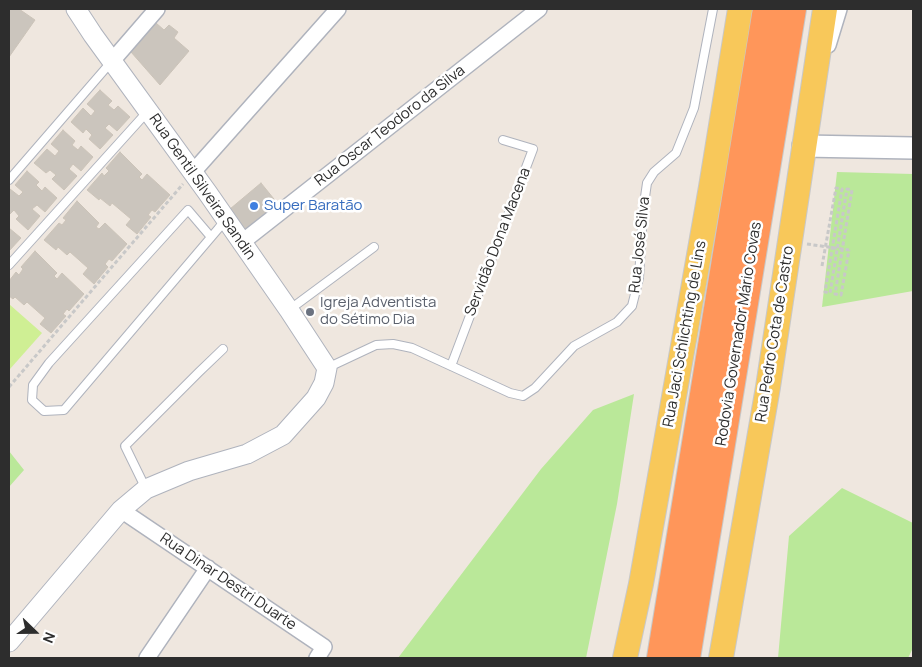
<!DOCTYPE html>
<meta charset="utf-8">
<style>
body{margin:0}
#map{position:relative;width:922px;height:667px;overflow:hidden;background:#efe7df;font-family:Manrope,sans-serif}
canvas{display:block}
.frame{position:absolute;inset:0;border:10px solid #2d2d2d;pointer-events:none}
.north{position:absolute;left:10px;top:607px;width:50px;height:50px;-webkit-text-stroke:4px #fff;paint-order:stroke;rotate:112deg;font-size:14px;font-weight:700;line-height:20px;text-align:center;color:#2d2d2d}
.north::after{content:'';display:block;margin:auto;width:18px;height:22px;background:#2d2d2d;clip-path:polygon(50% 0,100% 100%,50% 72%,0 100%)}
</style>
<div id="map">
<canvas width="922" height="667"></canvas>
<div class="frame"></div>
<div class="north">N</div>
</div>
<script>
const g = document.querySelector('canvas').getContext('2d');
g.lineJoin = 'round';
function fillPath(path, color) { g.fillStyle = color; g.fill(path, 'evenodd'); }
const toPath = rows => new Path2D(rows.map(r => 'M' + r).join(''));
function stroke(path, color, width, dash) { g.strokeStyle = color; g.lineWidth = width; g.lineCap = dash ? 'butt' : 'round'; g.setLineDash(dash || []); g.stroke(path); }
function write(font, color, halo, rows, align = 'center') {
  g.font = font + ' Manrope,sans-serif'; g.lineWidth = 5; g.setLineDash([]); g.textBaseline = 'middle'; g.strokeStyle = halo; g.fillStyle = color; for (const [text, x, y, turn = 0] of rows) {
    g.save(); g.translate(x, y); g.rotate((+turn || 0) * Math.PI / 180); g.textAlign = isNaN(turn) ? turn : align; if (halo) g.strokeText(text, 0, 0); g.fillText(text, 0, 0); g.restore();
  }
}
fillPath(toPath([
 [837,172,913,174,913,291,822,307],
 [634,394,617,504,586,658,398,658,541,469,593,410],
 [9,451,24,470,9,487],
 [842,488,913,523,913,648,908,658,778,658,789,536]
]), '#bae899');
fillPath(toPath([
 [9,304,42,333,10,369,9,367]
]), '#cfef94');
const building = toPath([
 [9,9,19,9,35,20,9,57,9,9],
 [156,23,164,30,169,25,178,32,174,38,189,51,160,85,131,52,156,23],
 [100,90,112,101,108,105,114,110,118,106,130,117,117,131,109,124,105,128,113,135,100,149,89,139,92,135,86,129,83,133,71,122,83,108,91,116,95,111,87,104,100,90],
 [63,130,75,141,72,145,78,150,81,146,93,157,81,171,73,164,69,169,77,176,64,190,52,179,56,175,50,170,46,173,34,163,47,149,55,156,59,151,51,144,63,130],
 [120,152,142,174,139,177,142,180,147,174,170,195,155,212,152,210,148,215,151,217,137,234,126,225,131,219,112,203,110,206,100,198,99,200,87,190,102,173,104,176,109,171,106,168,120,152],
 [27,171,39,182,36,185,42,191,45,187,57,198,45,212,37,205,32,209,40,216,28,230,16,219,19,216,14,210,10,214,9,213,9,191,10,189,19,196,23,192,15,185,27,171],
 [261,183,278,204,245,229,230,209,261,183],
 [77,201,99,223,96,227,99,229,105,223,127,244,112,261,109,259,105,264,108,267,94,284,83,274,88,268,70,252,67,255,58,247,56,250,44,240,59,223,62,225,66,220,63,218,77,201],
 [9,228,21,238,9,251,9,228],
 [35,251,57,273,54,276,57,279,62,273,84,294,69,311,67,309,63,314,66,316,51,333,40,324,45,318,27,302,24,305,15,297,13,299,9,296,9,281,16,272,19,275,23,269,21,267,35,251]
]);
fillPath(building, '#cbc5bd');
stroke(building, '#cbc3b8', 1);
const service = toPath([
 [9,180,112,61],
 [211,237,188,210,49,363,33,385,32,400,44,411,64,410,218,229,226,219],
 [9,265,148,111],
 [289,310,374,247],
 [451,366,533,149,503,140],
 [327,368,376,345,393,344,412,348,510,393,523,396,535,388,574,346,617,322,632,306,639,278,643,211,647,183,654,172,676,153,694,108,713,9],
 [146,489,125,446,199,372,223,349]
]);
const minor = toPath([
 [828,45,839,9],
 [112,61,157,9],
 [193,172,338,9],
 [241,243,539,9],
 [121,510,324,647,317,658],
 [147,658,208,568]
]);
const tertiary = toPath([
 [9,642,121,510,146,489,189,471,247,454,283,435,316,398,324,383,327,368,289,310,207,192,93,35,76,9]
]);
const secondary = toPath([
 [803,146,913,148]
]);
const primary = toPath([
 [625,658,641,584,711,187,740,9],
 [721,658,768,387,825,9]
]);
const motorway = toPath([
 [661,658,767,9],
 [686,658,792,9]
]);
stroke(service, '#afb3bd', 10);
stroke(minor, '#afb3bd', 18);
stroke(tertiary, '#afb3bd', 21);
stroke(secondary, '#afb3bd', 24);
stroke(primary, '#c8c8c8', 26);
stroke(motorway, '#c8c8c8', 30);
stroke(toPath([
 [807,244,849,250],
 [9,387,183,184]
]), '#c8c8c8', 3, [4, 2.5]);
stroke(service, '#fff', 8);
stroke(minor, '#fff', 15);
stroke(tertiary, '#fff', 19);
stroke(secondary, '#fff', 21);
stroke(primary, '#f8c85a', 24);
stroke(motorway, '#ff965a', 28);
stroke(toPath([
 [822,266,836,188,842,189,825,292,830,293,847,189,852,190,835,294,841,295,849,250]
]), '#c8c8c8', 3, [4, 2.5]);
for (const [x, y, r, color] of [
 [254,206,5,"#3f7fe0"],
 [310,312,5,"#6b7280"]
]) { const dot = new Path2D(); dot.arc(x, y, r, 0, 2 * Math.PI); g.fillStyle = color; g.fill(dot); stroke(dot, '#fff', 2); }
write('15px', '#2d2d2d', '#fff', [
 ["Rua Oscar Teodoro da Silva",390,126,-38],
 ["Rua Gentil Silveira Sandin",202,187,55],
 ["Servidão Dona Macena",498,242,-69],
 ["Rua José Silva",640,245,-84],
 ["Rua Jaci Schlichting de Lins",685,334,-80],
 ["Rodovia Governador Mário Covas",739,334,-81],
 ["Rua Pedro Cota de Castro",775,334,-81],
 ["Rua Dinar Destri Duarte",228,582,34]
]);
write('15px', '#366cbe', '#fff', [
 ["Super Baratão",264,206]
], 'left');
write('15px', '#5b616d', '#fff', [
 ["Igreja Adventista",320,303],
 ["do Sétimo Dia",320,320]
], 'left');
</script>
